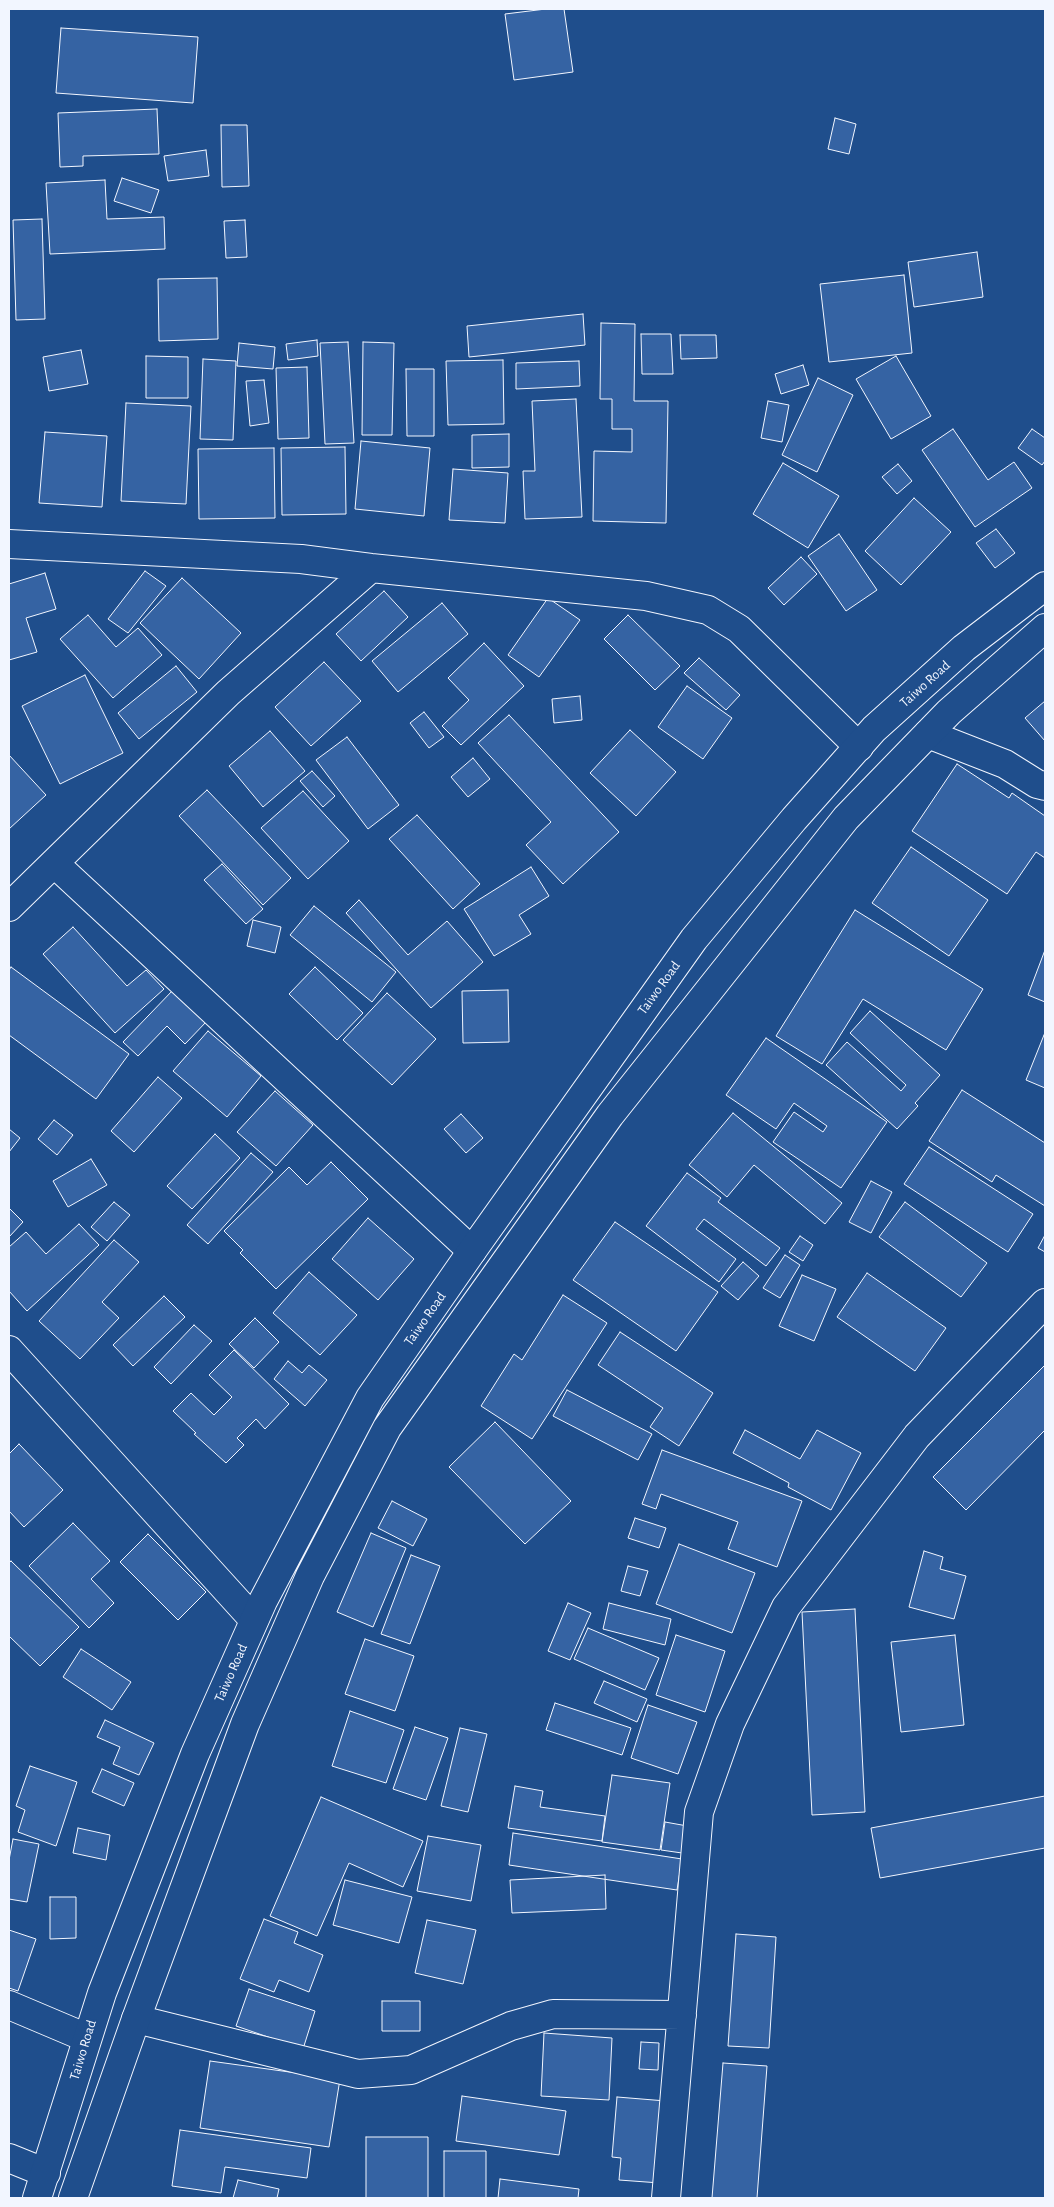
<!DOCTYPE html>
<style>
body{margin:0}
#map{position:relative;width:1054px;height:2207px;overflow:hidden;background:#1f4e8c;font-family:"Alegreya Sans",sans-serif}
canvas{display:block}
.frame{position:absolute;inset:0;border:10px solid #f2f6ff;pointer-events:none}
</style>
<div id="map">
<canvas width="1054" height="2207"></canvas>
<div class="frame"></div>
</div>
<script>
const g = document.querySelector('canvas').getContext('2d');
g.lineJoin = 'round';
function fillPath(path, color) { g.fillStyle = color; g.fill(path, 'evenodd'); }
const toPath = rows => new Path2D(rows.map(r => 'M' + r).join(''));
function stroke(path, color, width, dash) { g.strokeStyle = color; g.lineWidth = width; g.lineCap = dash ? 'butt' : 'round'; g.setLineDash(dash || []); g.stroke(path); }
function write(font, color, halo, rows, align = 'center') {
  g.font = font + ' "Alegreya Sans",sans-serif'; g.lineWidth = 4; g.setLineDash([]); g.textBaseline = 'middle'; g.strokeStyle = halo; g.fillStyle = color; for (const [text, x, y, turn = 0] of rows) {
    g.save(); g.translate(x, y); g.rotate((+turn || 0) * Math.PI / 180); g.textAlign = isNaN(turn) ? turn : align; if (halo) g.strokeText(text, 0, 0); g.fillText(text, 0, 0); g.restore();
  }
}
const building = toPath([
 [546,9,564,9,573,72,514,80,505,14,546,9],
 [61,28,198,37,193,103,56,93,61,28],
 [157,109,159,154,83,156,83,166,60,167,58,113,157,109],
 [835,118,856,124,849,154,828,149,835,118],
 [221,125,247,125,249,186,222,187,221,125],
 [206,150,209,176,168,181,164,156,206,150],
 [122,178,159,190,151,213,114,201,122,178],
 [105,180,107,219,164,217,165,249,50,254,46,183,105,180],
 [42,219,45,319,16,320,13,220,42,219],
 [245,220,247,257,226,258,224,221,245,220],
 [977,252,983,297,914,307,908,262,977,252],
 [904,275,912,353,829,362,820,284,904,275],
 [217,278,218,339,159,341,158,279,217,278],
 [583,314,585,345,469,357,467,326,583,314],
 [601,323,635,324,634,401,668,401,666,523,593,521,594,451,632,452,632,429,612,429,612,399,600,399,601,323],
 [641,334,671,334,673,374,642,374,641,334],
 [680,335,716,335,717,358,681,359,680,335],
 [317,340,318,356,288,360,286,344,317,340],
 [348,342,354,443,325,444,320,343,348,342],
 [363,342,394,343,392,435,362,435,363,342],
 [239,343,275,347,273,369,237,366,239,343],
 [81,350,88,384,49,391,43,357,81,350],
 [146,356,188,357,188,398,146,398,146,356],
 [896,356,931,416,891,439,856,379,896,356],
 [203,359,236,361,233,440,200,439,203,359],
 [503,360,504,424,448,425,446,361,503,360],
 [579,361,580,386,516,389,516,363,579,361],
 [803,365,809,385,781,394,775,374,803,365],
 [307,367,309,438,278,439,276,368,307,367],
 [406,369,434,369,434,436,407,436,406,369],
 [818,378,853,395,817,472,782,455,818,378],
 [264,380,269,423,250,426,246,381,264,380],
 [576,399,582,517,525,519,523,471,535,471,532,401,576,399],
 [768,401,789,405,782,442,761,438,768,401],
 [126,403,191,406,186,504,121,501,126,403],
 [953,429,988,480,1014,462,1032,488,975,527,922,450,953,429],
 [1032,429,1045,438,1045,461,1042,465,1018,448,1032,429],
 [45,432,107,436,102,507,39,503,45,432],
 [509,434,509,467,472,468,472,435,509,434],
 [361,441,430,448,424,516,355,509,361,441],
 [345,447,346,514,282,515,281,448,345,447],
 [274,448,275,518,199,519,198,449,274,448],
 [783,463,839,496,808,548,753,514,783,463],
 [898,464,912,481,897,494,882,477,898,464],
 [453,469,508,473,505,523,449,520,453,469],
 [914,498,951,532,901,585,865,551,914,498],
 [996,529,1015,553,995,568,976,543,996,529],
 [839,534,877,590,846,611,808,556,839,534],
 [801,557,817,574,784,605,768,588,801,557],
 [145,571,166,586,128,633,108,619,145,571],
 [45,573,56,609,26,618,37,652,9,660,9,584,45,573],
 [182,578,241,633,199,679,140,623,182,578],
 [384,591,408,617,361,661,336,634,384,591],
 [548,598,580,620,539,677,508,655,548,598],
 [442,603,468,634,398,692,372,661,442,603],
 [88,615,116,647,138,628,162,655,113,698,60,639,88,615],
 [628,615,680,666,655,690,604,639,628,615],
 [484,643,524,686,461,745,442,726,469,700,448,678,484,643],
 [699,658,740,695,726,710,684,673,699,658],
 [324,662,361,701,311,746,275,707,324,662],
 [176,666,197,692,139,739,118,713,176,666],
 [85,675,123,753,60,784,22,706,85,675],
 [687,686,732,718,703,759,658,727,687,686],
 [580,696,582,720,554,723,552,699,580,696],
 [1045,701,1045,741,1025,718,1045,701],
 [424,712,444,737,429,748,410,723,424,712],
 [509,715,619,832,563,884,526,845,551,822,478,743,509,715],
 [630,730,676,772,636,816,590,773,630,730],
 [270,731,305,771,263,807,229,766,270,731],
 [347,737,399,805,368,829,316,760,347,737],
 [9,755,46,795,9,829,9,755],
 [473,758,490,779,468,797,451,777,473,758],
 [957,764,1009,798,1012,793,1045,816,1045,858,1036,852,1007,894,912,831,957,764],
 [312,771,335,796,323,807,300,781,312,771],
 [207,790,291,878,263,905,179,816,207,790],
 [303,791,349,841,308,879,261,828,303,791],
 [417,815,480,884,453,909,389,839,417,815],
 [911,847,988,900,949,956,872,903,911,847],
 [222,864,263,909,246,924,204,880,222,864],
 [531,867,549,896,519,915,531,934,494,956,464,909,531,867],
 [359,900,408,955,447,921,483,962,431,1008,346,913,359,900],
 [314,906,396,972,372,1002,290,935,314,906],
 [855,910,983,989,946,1050,863,999,822,1064,776,1036,855,910],
 [253,920,281,927,275,953,247,946,253,920],
 [73,927,127,986,146,970,164,989,115,1033,43,954,73,927],
 [1045,950,1045,1002,1028,995,1045,950],
 [11,967,129,1054,96,1099,9,1035,9,970,11,967],
 [315,967,363,1013,337,1040,289,994,315,967],
 [174,989,207,1021,185,1044,167,1026,138,1056,123,1042,174,989],
 [508,990,509,1042,463,1043,462,991,508,990],
 [387,993,436,1039,392,1085,343,1040,387,993],
 [870,1011,940,1075,915,1103,918,1106,897,1129,826,1065,847,1042,901,1091,906,1085,850,1033,870,1011],
 [208,1031,261,1076,227,1117,173,1071,208,1031],
 [1044,1035,1045,1035,1045,1088,1026,1080,1044,1035],
 [766,1038,887,1122,841,1188,773,1142,794,1112,823,1132,827,1126,794,1103,776,1129,726,1095,766,1038],
 [158,1077,182,1098,134,1152,111,1131,158,1077],
 [962,1090,1045,1143,1045,1206,996,1175,992,1182,929,1141,962,1090],
 [275,1091,313,1125,276,1166,237,1132,275,1091],
 [733,1113,842,1203,825,1224,754,1165,727,1197,689,1165,733,1113],
 [461,1114,483,1138,466,1153,444,1129,461,1114],
 [54,1120,73,1135,57,1155,38,1139,54,1120],
 [9,1129,20,1138,9,1152,9,1129],
 [215,1134,240,1158,192,1209,167,1186,215,1134],
 [929,1147,1033,1214,1008,1252,904,1184,929,1147],
 [251,1153,273,1172,208,1244,187,1225,251,1153],
 [91,1159,107,1185,68,1207,53,1181,91,1159],
 [331,1162,368,1199,276,1289,240,1253,243,1250,224,1231,289,1167,307,1185,331,1162],
 [687,1173,721,1198,718,1202,780,1248,766,1266,704,1219,696,1229,736,1259,719,1282,646,1226,687,1173],
 [871,1181,892,1192,871,1233,849,1222,871,1181],
 [114,1202,130,1215,107,1241,91,1227,114,1202],
 [905,1202,987,1263,961,1297,879,1237,905,1202],
 [9,1208,23,1222,9,1237,9,1208],
 [368,1218,414,1259,378,1300,332,1259,368,1218],
 [615,1222,718,1292,676,1351,573,1280,615,1222],
 [79,1224,99,1245,27,1311,9,1291,9,1247,26,1232,46,1254,79,1224],
 [1045,1235,1045,1252,1038,1248,1045,1235],
 [800,1236,813,1245,803,1261,789,1252,800,1236],
 [114,1240,139,1262,102,1302,119,1318,80,1359,39,1321,114,1240],
 [785,1255,800,1265,780,1298,763,1288,785,1255],
 [743,1262,759,1276,738,1300,721,1286,743,1262],
 [309,1272,357,1315,320,1355,273,1313,309,1272],
 [867,1273,946,1328,915,1371,837,1317,867,1273],
 [802,1275,836,1289,814,1341,779,1326,802,1275],
 [563,1295,607,1323,532,1439,481,1406,514,1354,522,1360,563,1295],
 [164,1296,185,1317,133,1366,113,1345,164,1296],
 [255,1318,279,1342,254,1368,229,1344,255,1318],
 [194,1325,212,1341,171,1384,154,1367,194,1325],
 [620,1332,713,1393,679,1446,650,1427,663,1408,598,1365,620,1332],
 [234,1350,289,1404,265,1429,256,1419,237,1438,244,1445,226,1463,194,1434,196,1433,173,1411,191,1393,214,1415,232,1397,209,1375,234,1350],
 [288,1361,302,1373,309,1365,327,1380,305,1406,274,1379,288,1361],
 [1045,1365,1045,1430,966,1510,933,1477,1045,1365],
 [567,1390,652,1434,638,1460,553,1416,567,1390],
 [495,1422,571,1501,525,1544,449,1467,495,1422],
 [745,1430,800,1459,817,1430,861,1453,831,1510,788,1487,789,1483,733,1453,745,1430],
 [19,1444,63,1490,24,1527,9,1511,9,1454,19,1444],
 [662,1450,802,1501,777,1567,728,1549,738,1522,661,1494,656,1509,642,1504,662,1450],
 [392,1501,427,1519,413,1546,378,1528,392,1501],
 [635,1518,666,1528,659,1548,628,1538,635,1518],
 [73,1523,110,1561,91,1579,114,1603,89,1628,29,1566,73,1523],
 [371,1533,406,1548,373,1627,337,1612,371,1533],
 [148,1534,206,1592,178,1620,120,1562,148,1534],
 [679,1544,755,1573,732,1633,656,1604,679,1544],
 [924,1551,943,1557,940,1569,966,1576,954,1619,909,1607,924,1551],
 [411,1555,440,1566,410,1644,381,1634,411,1555],
 [11,1561,79,1627,40,1666,9,1636,9,1563,11,1561],
 [628,1566,648,1571,640,1596,621,1591,628,1566],
 [568,1603,591,1613,570,1660,548,1651,568,1603],
 [609,1603,671,1619,665,1645,603,1629,609,1603],
 [855,1609,865,1812,812,1815,802,1612,855,1609],
 [588,1628,659,1658,645,1690,574,1659,588,1628],
 [676,1635,725,1651,705,1712,656,1695,676,1635],
 [955,1635,964,1725,901,1732,891,1642,955,1635],
 [365,1639,414,1656,395,1711,345,1694,365,1639],
 [81,1649,131,1682,112,1710,63,1677,81,1649],
 [604,1681,647,1699,637,1722,594,1703,604,1681],
 [555,1703,631,1728,622,1755,546,1730,555,1703],
 [648,1705,697,1722,678,1774,631,1758,648,1705],
 [350,1711,404,1730,386,1783,332,1766,350,1711],
 [105,1720,154,1743,139,1775,113,1764,120,1747,97,1737,105,1720],
 [415,1727,448,1738,426,1800,393,1789,415,1727],
 [460,1728,487,1734,468,1812,441,1806,460,1728],
 [30,1766,77,1782,56,1846,18,1832,25,1810,16,1806,30,1766],
 [102,1769,134,1783,124,1806,92,1792,102,1769],
 [612,1775,670,1783,660,1850,602,1842,612,1775],
 [515,1786,543,1791,540,1807,605,1816,602,1841,508,1828,515,1786],
 [1045,1796,1045,1848,880,1878,871,1828,1045,1796],
 [321,1797,423,1841,403,1887,349,1863,317,1936,270,1916,321,1797],
 [665,1822,693,1827,689,1854,661,1850,665,1822],
 [78,1828,110,1835,106,1860,73,1853,78,1828],
 [513,1833,682,1859,677,1890,509,1865,513,1833],
 [428,1836,481,1845,471,1901,417,1891,428,1836],
 [13,1839,39,1844,27,1902,9,1899,9,1860,13,1839],
 [605,1875,606,1909,512,1913,510,1880,605,1875],
 [345,1880,412,1897,399,1943,333,1925,345,1880],
 [50,1897,76,1897,76,1938,50,1939,50,1897],
 [264,1919,298,1932,294,1943,323,1955,309,1992,279,1980,274,1992,240,1979,264,1919],
 [427,1920,476,1930,463,1984,415,1973,427,1920],
 [9,1930,36,1939,18,1991,9,1988,9,1930],
 [736,1934,776,1937,769,2048,728,2046,736,1934],
 [249,1989,315,2011,303,2049,236,2026,249,1989],
 [382,2001,420,2001,420,2031,382,2031,382,2001],
 [544,2033,612,2038,609,2100,541,2096,544,2033],
 [641,2042,659,2043,658,2070,639,2069,641,2042],
 [210,2061,340,2079,329,2147,200,2128,210,2061],
 [723,2063,767,2066,757,2198,712,2198,723,2063],
 [462,2096,566,2111,559,2155,456,2141,462,2096],
 [617,2097,666,2101,660,2183,619,2180,621,2158,612,2157,617,2097],
 [180,2130,311,2148,307,2178,225,2167,221,2193,172,2186,180,2130],
 [366,2137,428,2137,428,2198,366,2198,366,2137],
 [444,2151,486,2151,486,2198,444,2198,444,2151],
 [500,2179,579,2189,578,2198,498,2198,500,2179],
 [238,2180,279,2189,277,2198,233,2198,238,2180]
]);
fillPath(building, '#3563a3');
stroke(building, '#f2f6ff', 1);
const street = toPath([
 [9,544,301,559,371,568,646,596,708,610,739,629,859,747],
 [928,734,1005,764,1037,784,1045,786],
 [54,863,472,1251],
 [9,907,228,693,371,568],
 [9,1350,254,1620],
 [9,2005,87,2038],
 [136,2019,358,2074,411,2070,511,2026,553,2014,682,2015],
 [9,2158,46,2173],
 [666,2198,699,1812,730,1724,786,1607,917,1436,1045,1303]
]);
const primary = toPath([
 [37,2198,102,1993,195,1754,263,1601,370,1398,472,1251,694,939,794,819,874,729,964,648,1045,586],
 [73,2198,136,2019,245,1724,310,1576,387,1428,610,1115,846,818,949,712,1045,628]
]);
stroke(street, '#f2f6ff', 30);
stroke(primary, '#f2f6ff', 30);
stroke(street, '#1f4e8c', 28);
stroke(primary, '#1f4e8c', 28);
write('14px', '#f2f6ff', '#1f4e8c', [
 ["Taiwo Road",925,684,-42],
 ["Taiwo Road",659,988,-54],
 ["Taiwo Road",425,1319,-55],
 ["Taiwo Road",231,1673,-66],
 ["Taiwo Road",83,2050,-73]
]);
</script>
